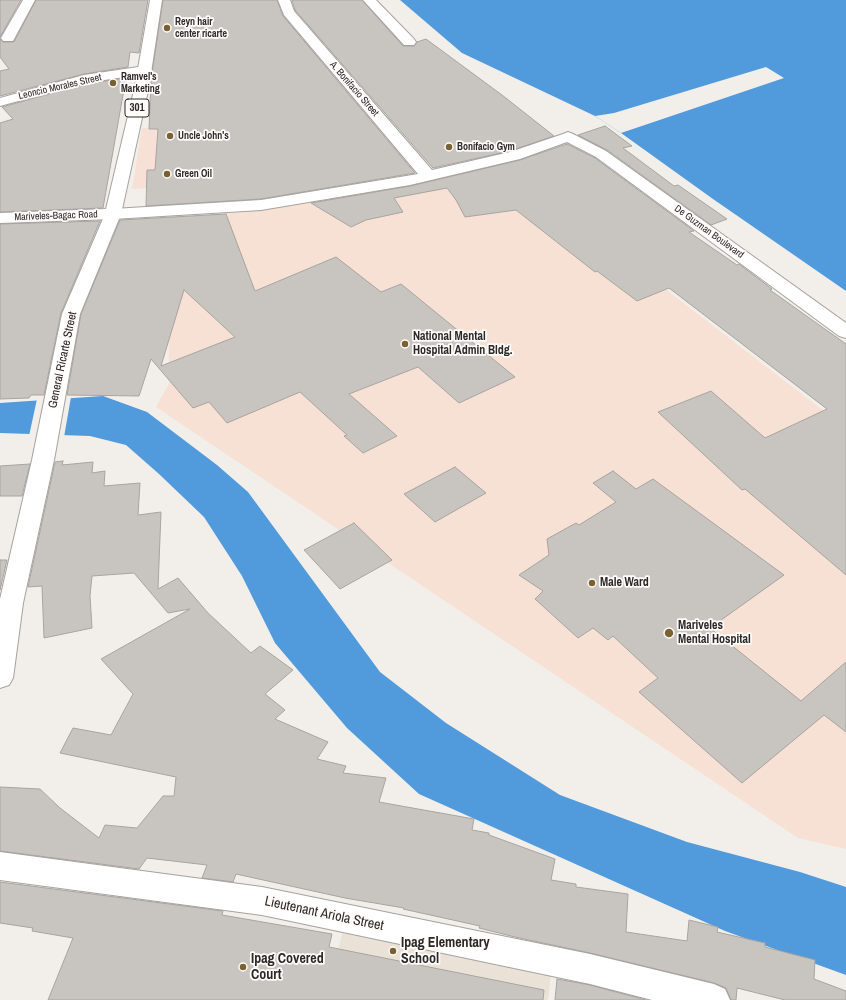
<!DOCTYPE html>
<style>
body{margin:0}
canvas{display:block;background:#f2efea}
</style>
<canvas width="846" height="1000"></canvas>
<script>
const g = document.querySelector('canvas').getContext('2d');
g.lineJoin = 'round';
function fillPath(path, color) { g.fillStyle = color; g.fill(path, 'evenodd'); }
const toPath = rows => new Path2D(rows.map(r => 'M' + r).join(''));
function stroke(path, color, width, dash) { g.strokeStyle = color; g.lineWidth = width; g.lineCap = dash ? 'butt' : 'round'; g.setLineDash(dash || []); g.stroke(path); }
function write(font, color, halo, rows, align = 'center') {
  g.font = font + ' "Archivo Narrow",sans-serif'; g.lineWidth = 3.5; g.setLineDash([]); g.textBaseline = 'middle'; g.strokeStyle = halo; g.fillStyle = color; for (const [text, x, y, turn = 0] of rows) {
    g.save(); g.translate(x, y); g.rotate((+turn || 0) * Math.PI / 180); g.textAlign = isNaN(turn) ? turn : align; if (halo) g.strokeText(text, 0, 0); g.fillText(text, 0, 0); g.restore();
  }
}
fillPath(toPath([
 [231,124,229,183,132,189,142,128]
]), '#f7e0d5');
fillPath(toPath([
 [344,926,551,975,548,1000,326,1000]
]), '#eae2d7');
fillPath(toPath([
 [441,181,452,196,526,182,846,428,846,849,798,838,156,407,169,383,168,223]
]), '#f7e1d4');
fillPath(toPath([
 [400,0,846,0,846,291,713,199,621,133,595,116,462,53],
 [103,396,147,412,217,465,248,492,380,672,446,723,560,795,687,842,800,872,846,887,846,975,725,931,419,794,347,728,275,643,242,576,204,517,159,474,126,445,90,436,0,433,0,403]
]), '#519adc');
fillPath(toPath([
 [766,67,784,78,621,133,595,116,614,113],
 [71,397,64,437,29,436,37,399]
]), '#f2efea');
const building = toPath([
 [0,0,21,0,0,37,0,0],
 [36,0,148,0,139,53,130,52,128,67,84,74,0,96,0,71,9,69,0,57,0,39,3,42,14,42,36,0],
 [163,0,277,0,283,16,415,173,261,199,146,206,147,170,155,170,158,129,149,129,151,80,163,0],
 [292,0,362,0,403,46,414,46,417,42,426,39,502,95,554,136,510,151,433,168,295,10,292,0],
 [126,78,103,208,0,212,0,123,13,119,2,107,85,84,126,78],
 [605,126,632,146,623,148,674,186,678,185,727,219,711,225,607,150,578,135,605,126],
 [567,144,595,158,694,231,689,232,737,265,739,264,772,289,770,290,846,344,846,575,745,489,742,490,658,412,711,391,765,438,827,409,669,288,637,301,597,271,595,272,516,210,465,217,456,200,447,188,394,198,403,212,366,220,351,227,311,203,410,186,520,160,567,144],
 [226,214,255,291,336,257,381,292,401,284,515,377,459,403,418,367,349,394,397,436,363,453,344,436,347,435,300,392,227,423,209,402,193,408,151,359,139,396,67,395,81,314,120,220,226,214],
 [184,290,235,337,161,366,184,290],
 [100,221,61,313,44,395,31,395,29,398,0,399,0,224,100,221],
 [63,461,62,465,93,462,92,473,105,471,104,486,140,483,138,515,161,512,158,589,178,578,208,613,251,653,260,646,293,670,265,694,285,710,275,719,328,742,317,759,346,766,343,773,386,778,379,802,474,819,472,830,489,833,489,835,555,859,551,880,576,884,576,887,628,894,626,932,687,941,689,920,718,927,717,932,765,943,765,947,815,960,814,979,846,991,846,1000,785,1000,737,988,736,1000,731,1000,726,988,714,983,590,953,515,937,479,928,480,926,403,909,404,908,345,898,236,874,233,882,202,878,207,865,147,858,139,869,0,851,0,787,40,789,60,808,99,838,105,825,137,828,163,796,174,796,176,777,60,753,73,728,111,735,133,694,101,659,190,609,168,613,134,573,92,576,90,596,92,628,44,638,42,586,28,587,55,462,63,461],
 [30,464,22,496,0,496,0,466,30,464],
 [455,467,486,493,435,522,404,494,455,467],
 [613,471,636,489,653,479,784,575,710,628,801,701,846,662,846,732,824,715,742,783,639,692,658,678,613,636,608,640,593,628,578,638,535,599,543,591,519,575,549,555,547,539,576,523,579,525,616,502,593,483,613,471],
 [354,523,392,560,340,589,304,550,354,523],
 [0,560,7,560,0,590,0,560],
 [0,882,223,911,222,915,332,934,329,947,544,990,543,1000,48,1000,73,938,32,931,33,928,0,923,0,882],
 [557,979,590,985,646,1000,555,1000,557,979]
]);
fillPath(building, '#c8c5c0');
stroke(building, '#a8a4a0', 1);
const street = toPath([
 [23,0,35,0,13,41,3,41,1,38,23,0],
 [278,0,290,0,294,11,432,170,510,152,563,134,568,132,573,134,606,151,846,323,846,338,839,336,596,157,567,142,520,159,410,185,261,210,113,219,107,218,105,214,107,210,113,209,261,200,418,174,284,15,278,0],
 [363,0,376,0,414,39,416,42,414,45,404,45,363,0],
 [145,66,150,67,152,70,150,73,85,83,0,106,0,98,84,75,145,66],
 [0,852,262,887,590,954,714,984,725,989,730,1000,652,1000,590,984,262,915,0,880,0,852]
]);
const secondary = toPath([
 [113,209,119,210,121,214,80,314,54,460,23,603,13,678,9,685,0,688,0,599,32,460,62,314,105,214,107,210,113,209]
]);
const primary = toPath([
 [150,0,162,0,149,86,121,214,119,218,113,219,0,223,0,213,106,209,135,86,150,0]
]);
stroke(street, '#a6a39f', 2);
stroke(secondary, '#a6a39f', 2);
stroke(primary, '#a6a39f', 2);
fillPath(street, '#fff');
fillPath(secondary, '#fff');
fillPath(primary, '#fff');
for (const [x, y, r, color] of [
 [167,28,4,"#796132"],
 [113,83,4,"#796132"],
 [170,136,4,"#796132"],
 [449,147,4,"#796132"],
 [167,174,4,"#796132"],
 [405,344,4,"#796132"],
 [592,583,4,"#796132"],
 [669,633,5,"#796132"],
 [393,951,4,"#796132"],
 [243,967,4,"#796132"]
]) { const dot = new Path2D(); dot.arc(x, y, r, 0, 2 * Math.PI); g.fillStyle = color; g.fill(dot); stroke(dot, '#fffcfa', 1.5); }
write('bold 10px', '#2b2928', '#fffcfa', [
 ["Reyn hair",175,22],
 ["center ricarte",175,34],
 ["Ramvel's",121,77],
 ["Marketing",121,89],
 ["Uncle John's",178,136],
 ["Bonifacio Gym",457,147],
 ["Green Oil",175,174]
], 'left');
write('10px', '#2b2928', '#fffcfa', [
 ["Leoncio Morales Street",60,87,-13],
 ["A. Bonifacio Street",354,89,49],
 ["Mariveles-Bagac Road",56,216,-2],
 ["De Guzman Boulevard",709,232,36]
]);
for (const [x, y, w] of [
 [137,108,24]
]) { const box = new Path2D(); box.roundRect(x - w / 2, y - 9, w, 18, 3); g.fillStyle = '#fffcfa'; g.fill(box); stroke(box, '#2b2928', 1); }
write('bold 11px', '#2b2928', null, [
 ["301",137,108]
]);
write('bold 12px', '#2b2928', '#fffcfa', [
 ["National Mental",413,337],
 ["Hospital Admin Bldg.",413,351],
 ["Male Ward",600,583],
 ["Mariveles",678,626],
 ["Mental Hospital",678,640]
], 'left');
write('12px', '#2b2928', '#fffcfa', [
 ["General Ricarte Street",63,360,-78]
]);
write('14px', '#2b2928', '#fffcfa', [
 ["Lieutenant Ariola Street",324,914,12]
]);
write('bold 14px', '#2b2928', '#fffcfa', [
 ["Ipag Elementary",401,943],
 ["School",401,959],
 ["Ipag Covered",251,959],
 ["Court",251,975]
], 'left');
</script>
